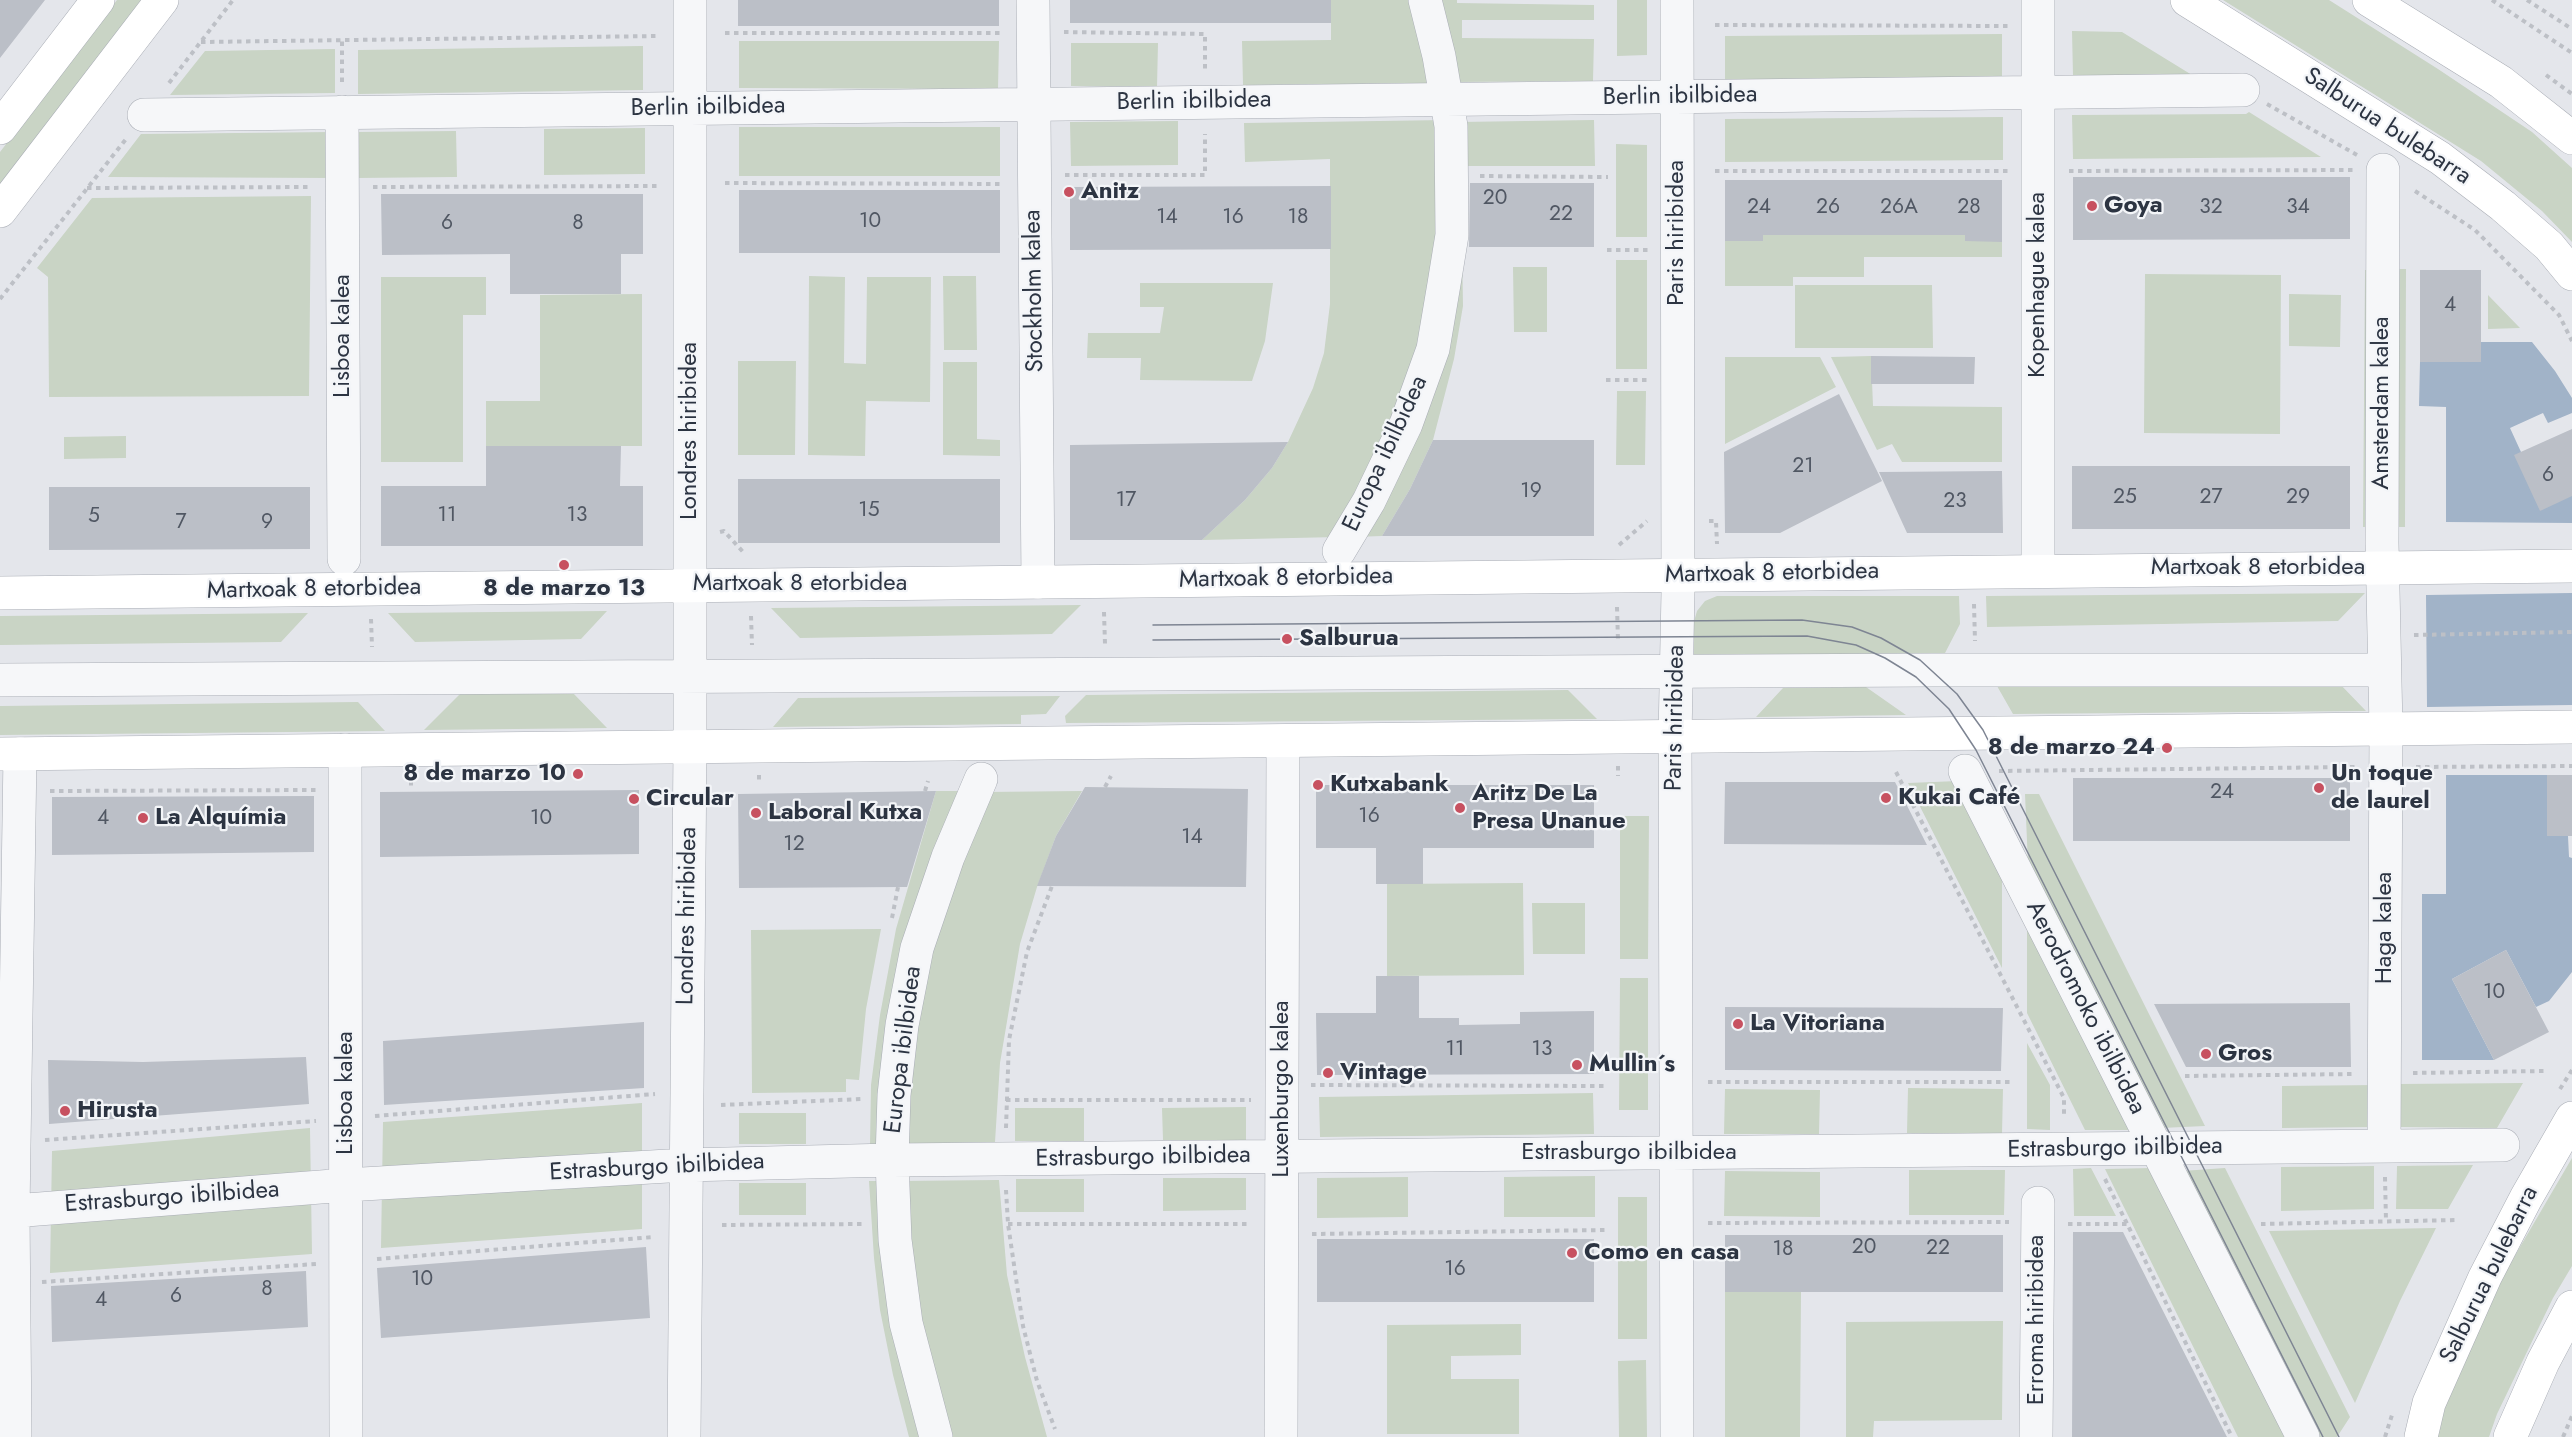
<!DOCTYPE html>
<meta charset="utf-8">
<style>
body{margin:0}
canvas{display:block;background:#e4e6eb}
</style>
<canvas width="2572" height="1437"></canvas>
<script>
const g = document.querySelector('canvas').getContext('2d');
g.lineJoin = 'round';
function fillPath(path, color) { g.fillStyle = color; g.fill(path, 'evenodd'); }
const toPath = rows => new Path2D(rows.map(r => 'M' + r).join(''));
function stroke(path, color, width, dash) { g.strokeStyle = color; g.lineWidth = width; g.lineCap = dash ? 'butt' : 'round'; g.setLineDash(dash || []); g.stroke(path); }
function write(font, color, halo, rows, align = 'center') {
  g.font = font + ' Jost,sans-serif'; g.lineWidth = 4.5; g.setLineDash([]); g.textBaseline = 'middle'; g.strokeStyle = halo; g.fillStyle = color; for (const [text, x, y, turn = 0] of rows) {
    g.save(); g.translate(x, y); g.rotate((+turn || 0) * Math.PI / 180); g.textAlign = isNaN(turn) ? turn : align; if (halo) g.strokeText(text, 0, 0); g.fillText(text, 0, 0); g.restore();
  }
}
fillPath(toPath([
 [117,0,146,0,0,190,0,152],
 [1331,0,1418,0,1439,83,1243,85,1242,41,1331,40],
 [1430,0,1457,0,1457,3,1594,5,1594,20,1462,20,1462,38,1594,39,1593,81,1451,82],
 [1617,0,1647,0,1647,55,1617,56],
 [2223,0,2329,0,2438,69,2532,132,2572,168,2572,242,2542,211,2481,161],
 [2072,31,2122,32,2192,75,2073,76],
 [2002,34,2002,77,1725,80,1725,36],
 [739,41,999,41,998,89,739,88],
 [1071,43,1158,43,1157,87,1071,86],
 [643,46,643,90,358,94,358,50],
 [335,49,335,93,170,95,205,51],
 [2249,112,2321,157,2073,159,2072,115,2246,114],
 [2003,117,2003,160,1725,162,1725,119],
 [1446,120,1447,157,1423,360,1338,537,1202,540,1245,500,1272,468,1288,442,1313,388,1324,353,1330,304,1330,159,1245,162,1244,123],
 [1594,120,1595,166,1461,166,1459,122],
 [1178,121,1178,165,1071,166,1070,122],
 [739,127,1000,127,1000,176,739,176],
 [645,128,645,174,544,175,544,129],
 [456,131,457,177,356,178,356,132],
 [334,132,334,178,108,177,141,134],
 [1616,144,1647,145,1647,237,1616,237],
 [311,196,309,396,49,397,48,277,37,268,92,198],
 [1763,235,1965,235,1965,241,2002,241,2002,257,1864,257,1864,277,1793,277,1793,286,1725,286,1725,241,1762,241],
 [1462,247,1463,306,1454,359,1433,440,1410,489,1382,536,1353,537],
 [1616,260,1647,260,1647,369,1616,369],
 [1513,267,1547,267,1547,332,1514,332],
 [2398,269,2406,269,2405,527,2397,527],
 [2365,270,2372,270,2371,527,2363,527],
 [2145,274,2281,275,2280,434,2144,433],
 [809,276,845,277,844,363,866,364,867,277,931,277,930,402,866,401,865,456,808,455],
 [943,276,976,276,977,350,944,350],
 [381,277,486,277,486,315,463,315,463,462,381,462],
 [1140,283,1273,283,1265,341,1252,381,1140,380,1141,358,1087,358,1088,333,1160,333,1164,307,1140,307],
 [1795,285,1932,285,1933,348,1795,348],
 [642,294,642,446,486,446,486,401,540,401,540,295],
 [2289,294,2341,295,2340,347,2289,346],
 [2488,295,2520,328,2488,329],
 [1871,356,1873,406,2002,407,2002,462,1902,462,1892,444,1877,450,1831,357],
 [1725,357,1820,357,1836,387,1725,444],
 [738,361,796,361,795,455,738,455],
 [943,362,977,362,977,439,1000,440,1000,456,943,455],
 [1617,391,1646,391,1645,465,1616,465],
 [126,436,126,458,64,459,64,437],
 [2365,593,2338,621,1987,627,1986,596],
 [1717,596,1959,596,1960,624,1944,655,1694,658,1693,625,1697,611,1705,601],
 [1081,605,1052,634,800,638,771,608],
 [607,611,581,639,415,642,388,613],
 [308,613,281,642,0,645,0,616],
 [2338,682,2366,711,2013,714,1997,686],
 [1866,687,1906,715,1756,717,1783,688],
 [1568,690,1597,719,1066,723,1065,716,1086,695],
 [573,693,607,728,424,730,460,694],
 [1060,696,1046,714,1021,715,1021,724,773,727,798,698],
 [358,702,385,731,0,735,0,706],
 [1958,781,2002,870,2002,968,1908,783],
 [936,791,971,791,885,1143,870,1145,871,1085,880,1015,896,929],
 [1082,791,1056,836,1037,887,1020,944,1000,1063,995,1142,895,1144,914,992,984,792],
 [2025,794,2039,794,2205,1126,2161,1128,2028,865],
 [1620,816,1649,816,1648,959,1620,959],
 [1523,883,1524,975,1387,976,1387,884],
 [1532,903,1585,903,1585,954,1533,954],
 [2027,919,2132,1130,2085,1130,2027,1013],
 [881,929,866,1009,859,1080,846,1079,846,1092,752,1093,751,930],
 [1620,978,1648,978,1648,1110,1619,1110],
 [2027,1043,2050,1085,2050,1130,2027,1129],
 [2523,1083,2497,1128,2399,1127,2398,1084],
 [2376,1085,2376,1127,2282,1128,2282,1086],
 [1908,1088,2003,1089,2002,1134,1907,1133],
 [1725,1089,1820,1090,1819,1134,1724,1134],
 [1593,1093,1594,1134,1320,1137,1319,1097],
 [642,1103,642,1229,381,1248,383,1122],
 [1246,1107,1246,1140,1163,1140,1162,1108],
 [1015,1108,1084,1108,1084,1141,1015,1141],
 [739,1113,806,1113,806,1144,739,1144],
 [310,1128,312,1254,50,1273,52,1151],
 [2572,1158,2572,1266,2553,1298,2497,1414,2489,1437,2435,1437,2437,1420,2503,1276],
 [2473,1165,2448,1209,2396,1209,2397,1166],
 [2374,1166,2374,1209,2281,1211,2281,1167],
 [2091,1168,2116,1216,2074,1216,2073,1169],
 [2153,1168,2288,1437,2238,1437,2105,1169],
 [2225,1168,2350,1417,2337,1437,2314,1437,2182,1171],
 [1909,1170,2005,1170,2004,1215,1909,1215],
 [1725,1171,1820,1172,1820,1217,1724,1216],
 [1595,1176,1595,1217,1504,1217,1504,1177],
 [1408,1177,1408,1217,1317,1218,1317,1178],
 [1163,1178,1246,1178,1246,1210,1163,1211],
 [1016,1179,1084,1179,1084,1212,1016,1212],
 [999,1180,1007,1275,1025,1357,1047,1437,943,1437,897,1181],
 [869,1181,886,1181,929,1437,909,1437,893,1375,880,1310,874,1258],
 [739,1183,806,1183,806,1215,739,1215],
 [1618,1197,1647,1197,1647,1339,1618,1339],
 [2436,1228,2400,1301,2355,1403,2269,1231],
 [1725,1292,1801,1292,1800,1437,1725,1437],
 [2003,1321,2002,1420,1874,1421,1873,1437,1846,1437,1846,1322],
 [1521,1324,1521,1355,1451,1356,1451,1379,1519,1379,1519,1434,1387,1434,1387,1325],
 [1646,1360,1647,1437,1619,1437,1618,1361]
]), '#c9d4c5');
fillPath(toPath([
 [2481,342,2532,342,2555,371,2572,398,2572,413,2548,423,2543,413,2510,428,2521,452,2572,496,2572,523,2446,522,2446,407,2419,406,2420,362,2481,362],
 [2572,593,2572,705,2427,707,2426,595],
 [2446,775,2547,775,2547,835,2568,836,2569,857,2572,858,2572,972,2549,1001,2536,1007,2506,950,2452,979,2494,1060,2422,1060,2422,894,2446,894]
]), '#a1b3c8');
fillPath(toPath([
 [0,0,45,0,0,58],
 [738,0,999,0,999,26,738,26],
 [1070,0,1331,0,1331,23,1070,23],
 [2073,177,2350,177,2350,239,2073,240],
 [1725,180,2002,180,2002,242,1965,241,1965,235,1763,235,1763,241,1725,241],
 [1470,183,1594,183,1594,247,1469,247],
 [1331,186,1331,249,1070,250,1070,187],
 [739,190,1000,190,1000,253,739,253],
 [381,194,643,194,643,254,621,254,621,294,510,294,510,254,382,255],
 [2420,270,2481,270,2481,362,2420,362],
 [1871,356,1975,357,1974,384,1871,384],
 [1839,394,1882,481,1780,533,1725,533,1724,452],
 [2572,429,2572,496,2540,511,2514,455],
 [1433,440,1594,440,1594,536,1382,536,1410,489],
 [1288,442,1272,468,1245,500,1202,540,1070,540,1070,445],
 [486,446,621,446,620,486,643,486,643,546,381,546,381,486,486,486],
 [2072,466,2350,466,2350,529,2072,529],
 [2002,471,2003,533,1907,533,1879,472],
 [738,479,1000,479,1000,543,738,543],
 [49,487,310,487,310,549,49,550],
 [2547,775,2572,775,2572,836,2547,836],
 [2073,778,2350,778,2350,841,2073,841],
 [1725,782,1895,782,1927,845,1724,844],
 [1316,785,1594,785,1594,848,1423,848,1423,884,1376,884,1376,848,1316,848],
 [1085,787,1248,789,1246,887,1037,886,1056,836],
 [639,790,639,854,380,857,380,792],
 [936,791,907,887,739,888,738,794],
 [314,796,314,852,52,855,52,797],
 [2506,950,2549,1032,2494,1060,2452,979],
 [1376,976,1419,976,1419,1018,1459,1018,1459,1025,1520,1024,1520,1012,1594,1011,1594,1074,1317,1075,1316,1013,1376,1013],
 [2350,1003,2351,1067,2186,1067,2154,1004],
 [1725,1007,2003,1008,2001,1071,1725,1070],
 [644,1022,644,1088,384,1105,383,1041],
 [306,1057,309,1104,49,1124,48,1060,143,1062],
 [2073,1232,2123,1232,2227,1437,2072,1437],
 [1725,1235,2003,1235,2003,1292,1725,1292],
 [1317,1239,1594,1239,1594,1302,1317,1302],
 [646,1247,650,1318,381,1338,377,1268],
 [306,1271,308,1327,52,1342,51,1286]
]), '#bbbfc7');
const street = toPath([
 [1033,0,1038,582],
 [1677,0,1678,592,1675,736,1677,1437],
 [342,112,344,559],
 [144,115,2243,90],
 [2383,170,2382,543,2386,728,2384,1146],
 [1339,551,1369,501,1406,424,1433,349,1444,284,1452,235,1451,126,1439,56,1425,0],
 [2038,570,2038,0],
 [0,680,1933,670,2384,670],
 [345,750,346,1437],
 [1965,771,2303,1437],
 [0,1212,346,1185,685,1165,892,1160,2503,1145],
 [15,1437,13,1211,20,754],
 [684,1437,690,747,690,0],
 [936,1437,906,1323,895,1240,892,1160,894,1095,902,1025,917,948,948,857,981,779],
 [1281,1437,1283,741],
 [2036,1437,2038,1203]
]);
const secondary = toPath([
 [2187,0,2440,158,2503,206,2549,246,2572,274],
 [2369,0,2501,82,2572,138],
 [0,128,98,0],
 [0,211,162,0],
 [0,593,2572,566],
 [0,754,2572,727],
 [2421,1437,2429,1403,2485,1277,2526,1198,2572,1118],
 [2510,1437,2543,1362,2572,1307]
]);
stroke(street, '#a9adb5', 34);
stroke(secondary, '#a9adb5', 34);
stroke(toPath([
 [2492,0,2572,53],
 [2527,0,2572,29],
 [1715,25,2008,26],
 [1064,32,1205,34,1205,72],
 [725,33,1004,33],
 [201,42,658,36],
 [2546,75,2572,94],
 [342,82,342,41],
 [169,83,233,0],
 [2267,104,2357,155],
 [1715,171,2009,171],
 [2069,171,2353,170],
 [1065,175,1205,175,1205,134],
 [1480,176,1608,177],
 [725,183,1003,184],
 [373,187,660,186],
 [87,188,312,187],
 [2415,191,2475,230,2559,315,2572,341],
 [1607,250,1648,250],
 [0,299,126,139],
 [1606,380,1647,380],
 [1709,521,1716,521,1717,544],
 [720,532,724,531,744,553],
 [1619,545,1647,521],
 [1974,604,1975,641],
 [1617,607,1618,641],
 [1104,612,1105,644],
 [751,616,752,645],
 [371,619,372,647],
 [2414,635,2572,632],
 [1618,766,1618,776],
 [2416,767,2572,766],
 [1999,771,2355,767],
 [1896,772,2064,1098,2064,1118],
 [759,775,759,784],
 [411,781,411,790],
 [1105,787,1111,776],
 [50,791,316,790],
 [925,791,928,781],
 [892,918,898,887],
 [2413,1073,2544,1071],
 [2185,1076,2355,1074],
 [1708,1082,2011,1082],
 [1311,1085,1604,1086],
 [2560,1089,2572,1070],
 [1006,1100,1251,1100],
 [721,1105,862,1099],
 [375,1116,655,1094],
 [1006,1128,1009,1040,1027,952,1052,886],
 [45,1140,316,1121],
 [2385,1177,2386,1221],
 [2105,1179,2232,1437],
 [1006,1190,1008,1224,1023,1326,1037,1381,1055,1429],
 [1708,1223,2009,1222],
 [1008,1224,1250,1224],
 [2068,1224,2127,1224],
 [2261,1224,2457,1220],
 [722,1225,865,1224],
 [1312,1234,1605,1230],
 [377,1259,654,1237],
 [42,1282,316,1264],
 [2385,1437,2392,1415],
 [2563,1437,2572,1416]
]), '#bdc0c6', 4, [4.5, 4.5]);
stroke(street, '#f6f7f9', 33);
stroke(secondary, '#fff', 33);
stroke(toPath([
 [1153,625,1802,620,1852,627,1881,638,1920,660,1957,694,1983,730,2339,1437],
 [1153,640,1807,636,1856,645,1885,658,1916,677,1949,709,1976,750,2323,1437]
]), '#7e8593', 1.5);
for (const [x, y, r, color] of [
 [1069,192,6,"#c75160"],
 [2092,206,6,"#c75160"],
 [564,565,6,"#c75160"],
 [1287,639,6,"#c75160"],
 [2167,748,6,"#c75160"],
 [578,774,6,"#c75160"],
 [1318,785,6,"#c75160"],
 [2319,788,6,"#c75160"],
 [1886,798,6,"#c75160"],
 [634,799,6,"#c75160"],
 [1460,808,6,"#c75160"],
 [756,813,6,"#c75160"],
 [143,818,6,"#c75160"],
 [1738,1024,6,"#c75160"],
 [2206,1054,6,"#c75160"],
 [1577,1065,6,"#c75160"],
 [1328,1073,6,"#c75160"],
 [65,1111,6,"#c75160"],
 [1572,1253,6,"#c75160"]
]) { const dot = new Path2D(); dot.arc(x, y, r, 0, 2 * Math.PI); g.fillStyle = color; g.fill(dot); stroke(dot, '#f3f5f8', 2); }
write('21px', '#505763', null, [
 ["20",1495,199],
 ["24",1759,208],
 ["26",1828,208],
 ["26A",1899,208],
 ["28",1969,208],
 ["32",2211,208],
 ["34",2298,208],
 ["22",1561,215],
 ["14",1167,218],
 ["16",1233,218],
 ["18",1298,218],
 ["10",870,222],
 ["6",447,224],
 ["8",578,224],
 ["4",2450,306],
 ["21",1803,467],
 ["6",2548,476],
 ["19",1531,492],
 ["25",2125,498],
 ["27",2211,498],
 ["29",2298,498],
 ["17",1126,501],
 ["23",1955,502],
 ["15",869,511],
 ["11",447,516],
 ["13",577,516],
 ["5",94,517],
 ["7",181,523],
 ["9",267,523],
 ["24",2222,793],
 ["16",1369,817],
 ["4",103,819],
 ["10",541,819],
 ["14",1192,838],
 ["12",794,845],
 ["10",2494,993],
 ["11",1455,1050],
 ["13",1542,1050],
 ["20",1864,1248],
 ["22",1938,1249],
 ["18",1783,1250],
 ["16",1455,1270],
 ["10",422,1280],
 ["8",267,1290],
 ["6",176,1297],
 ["4",101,1301]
]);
write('24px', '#2c3442', '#f3f5f8', [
 ["Berlin ibilbidea",1680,97,-1],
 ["Berlin ibilbidea",1194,102,-1],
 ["Berlin ibilbidea",708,108,-1],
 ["Salburua bulebarra",2387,127,33],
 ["Paris hiribidea",1677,233,-90],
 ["Kopenhague kalea",2038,285,-90],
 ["Stockholm kalea",1035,291,-91],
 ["Lisboa kalea",343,336,-90],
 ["Amsterdam kalea",2382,403,-90],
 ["Londres hiribidea",690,431,-90],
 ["Europa ibilbidea",1386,454,-65],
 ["Martxoak 8 etorbidea",2258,568],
 ["Martxoak 8 etorbidea",1772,574,-1],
 ["Martxoak 8 etorbidea",1286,579,-1],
 ["Martxoak 8 etorbidea",800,584],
 ["Martxoak 8 etorbidea",314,590,-1],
 ["Paris hiribidea",1676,718,-89],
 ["Londres hiribidea",688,916,-89],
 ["Haga kalea",2385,928,-90],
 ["Aerodromoko ibilbidea",2085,1008,63],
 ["Europa ibilbidea",904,1050,-83],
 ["Luxenburgo kalea",1282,1089,-90],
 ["Lisboa kalea",346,1093,-90],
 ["Estrasburgo ibilbidea",2115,1149,-1],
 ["Estrasburgo ibilbidea",1629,1153],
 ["Estrasburgo ibilbidea",1143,1158,-1],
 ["Estrasburgo ibilbidea",657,1168,-3],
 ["Estrasburgo ibilbidea",172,1198,-4],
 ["Salburua bulebarra",2490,1275,-64],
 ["Erroma hiribidea",2037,1320,-90]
]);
write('bold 24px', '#2c3442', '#f3f5f8', [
 ["Anitz",1081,192],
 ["Goya",2104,206],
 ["8 de marzo 13",564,589,"center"],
 ["Salburua",1299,639],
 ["8 de marzo 24",2155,748,"right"],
 ["8 de marzo 10",566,774,"right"],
 ["Un toque",2331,774],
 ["de laurel",2331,802],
 ["Kutxabank",1330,785],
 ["Aritz De La",1472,794],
 ["Presa Unanue",1472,822],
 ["Kukai Café",1898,798],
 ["Circular",646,799],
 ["Laboral Kutxa",768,813],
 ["La Alquímia",155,818],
 ["La Vitoriana",1750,1024],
 ["Gros",2218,1054],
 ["Mullin´s",1589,1065],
 ["Vintage",1340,1073],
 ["Hirusta",77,1111],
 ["Como en casa",1584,1253]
], 'left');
</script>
